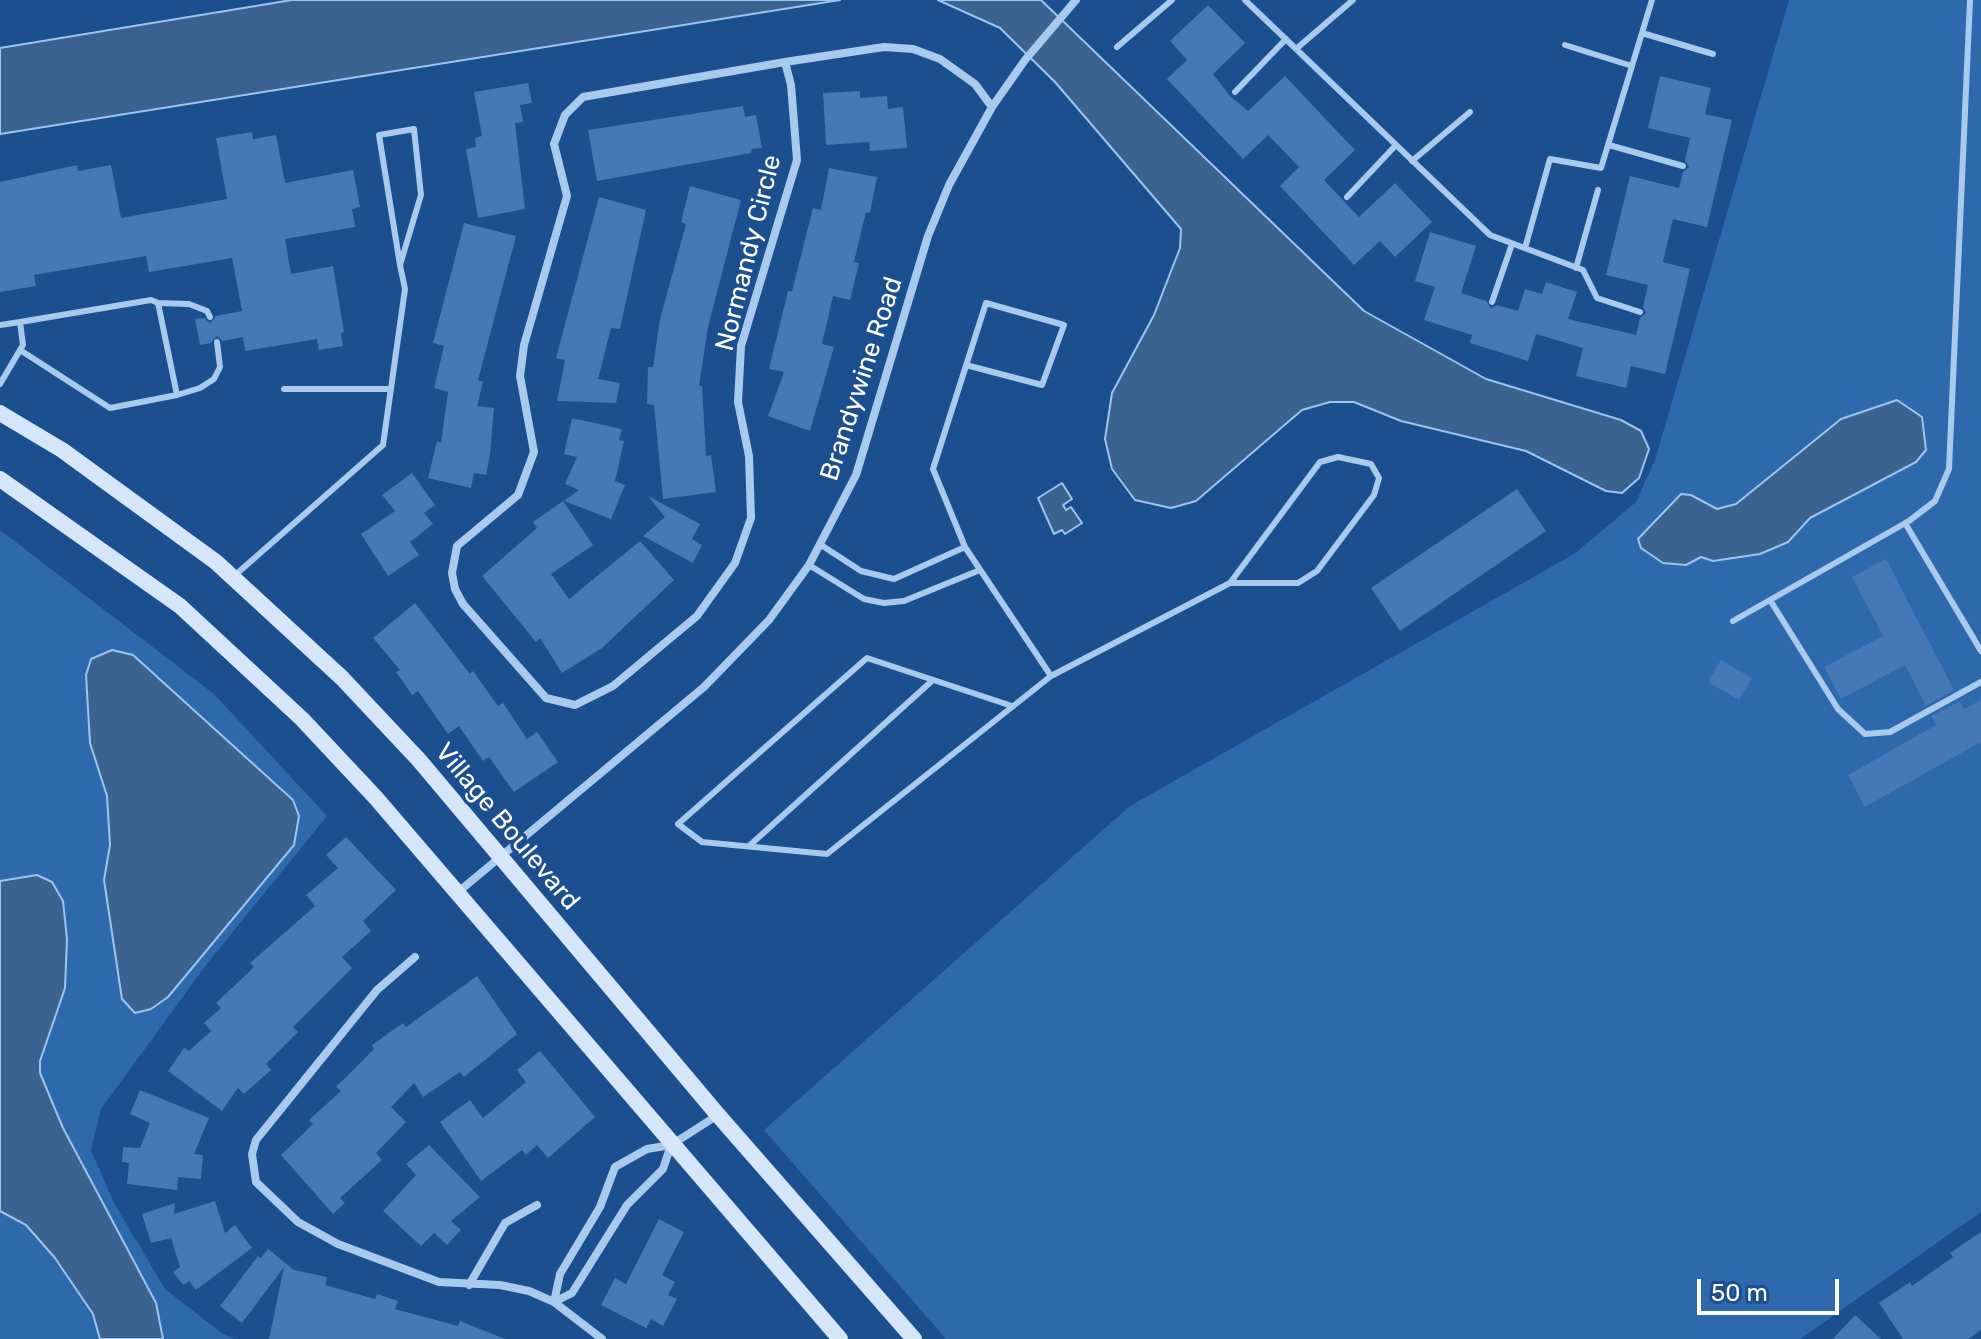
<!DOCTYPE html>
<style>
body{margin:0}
#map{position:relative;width:1981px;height:1339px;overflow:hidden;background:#1b4f8f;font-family:Rubik,sans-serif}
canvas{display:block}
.scale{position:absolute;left:1697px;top:1279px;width:142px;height:36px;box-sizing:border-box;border:4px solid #fff;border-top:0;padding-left:10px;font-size:24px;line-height:28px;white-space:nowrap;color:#fff;-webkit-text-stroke:6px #1b4f8f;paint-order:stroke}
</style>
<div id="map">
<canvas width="1981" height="1339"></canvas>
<div class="scale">50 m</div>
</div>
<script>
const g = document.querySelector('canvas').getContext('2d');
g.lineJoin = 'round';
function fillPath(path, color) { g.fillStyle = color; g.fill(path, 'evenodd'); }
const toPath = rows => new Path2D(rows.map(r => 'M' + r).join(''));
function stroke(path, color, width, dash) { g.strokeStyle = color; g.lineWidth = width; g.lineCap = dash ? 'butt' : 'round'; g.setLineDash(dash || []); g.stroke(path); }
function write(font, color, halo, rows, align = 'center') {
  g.font = font + ' Rubik,sans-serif'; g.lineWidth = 7; g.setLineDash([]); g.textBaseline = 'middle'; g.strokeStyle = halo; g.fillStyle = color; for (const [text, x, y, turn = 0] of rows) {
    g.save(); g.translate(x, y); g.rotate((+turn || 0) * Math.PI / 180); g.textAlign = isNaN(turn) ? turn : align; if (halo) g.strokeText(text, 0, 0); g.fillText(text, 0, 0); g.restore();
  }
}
fillPath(toPath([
 [1789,0,1981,0,1981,1212,1800,1339,946,1339,764,1130,1130,806,1574,554,1636,502,1655,460],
 [0,530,214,694,327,816,206,965,101,1109,91,1150,114,1203,165,1289,223,1334,235,1339,0,1339]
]), '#2e69ad');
const water = toPath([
 [292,0,840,0,0,134,0,48,292,0],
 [938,0,1041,0,1364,311,1486,379,1621,420,1641,431,1649,449,1639,478,1622,493,1606,491,1526,451,1401,421,1354,402,1330,402,1302,410,1196,501,1171,508,1135,500,1112,469,1105,439,1112,393,1154,315,1180,248,1181,229,1055,82,1000,28,938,0],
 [1897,400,1922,417,1926,450,1916,462,1810,518,1788,542,1760,554,1713,561,1701,557,1686,565,1663,563,1641,548,1638,539,1681,494,1691,495,1717,509,1736,504,1841,419,1897,400],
 [1062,483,1072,499,1063,505,1066,510,1071,507,1082,523,1065,534,1062,530,1054,534,1038,498,1062,483],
 [112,650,133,655,293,800,299,816,294,845,168,997,151,1009,135,1013,122,999,104,880,110,845,107,796,90,743,86,675,91,659,112,650],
 [37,875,52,882,63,901,67,939,65,988,40,1061,40,1073,63,1128,156,1303,163,1339,100,1339,93,1314,55,1258,26,1225,0,1211,0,881,37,875]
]);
fillPath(water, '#3c6290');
stroke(water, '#9cc4f0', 2);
fillPath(toPath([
 [1208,5,1245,43,1213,74,1230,96,1248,111,1285,76,1355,150,1324,180,1359,217,1395,183,1432,222,1395,257,1380,241,1354,265,1280,186,1299,167,1268,135,1243,159,1167,79,1187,60,1170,41],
 [1660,76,1711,88,1705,114,1732,120,1707,227,1673,219,1663,262,1690,269,1665,374,1631,366,1626,388,1576,376,1583,348,1536,334,1528,361,1470,343,1472,335,1424,320,1435,287,1415,281,1430,232,1476,246,1461,293,1486,301,1491,308,1497,305,1518,311,1525,289,1542,294,1546,282,1577,292,1568,319,1636,335,1640,318,1646,313,1643,307,1648,285,1606,275,1630,176,1679,188,1683,172,1689,167,1685,160,1690,138,1648,128],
 [528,83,532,103,520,105,523,122,515,123,525,209,478,218,466,149,476,147,475,138,482,136,474,92],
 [860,91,860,98,887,96,888,109,903,107,907,148,870,151,869,142,826,145,823,93],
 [743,106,745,117,756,115,762,148,752,149,751,153,597,181,588,130],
 [252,132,253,139,276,135,285,183,353,170,360,207,352,209,355,227,285,239,291,274,333,266,344,332,341,333,343,346,319,350,317,339,245,351,243,337,223,341,217,336,211,343,200,345,195,319,204,318,210,323,216,316,242,311,232,258,149,272,146,256,34,275,36,286,0,292,0,182,77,165,78,171,111,165,121,218,227,199,216,138],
 [829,168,877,177,870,213,866,212,854,262,859,263,850,300,833,296,822,344,834,347,810,431,768,416,784,372,769,369,788,291,792,291,813,208,821,210],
 [690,186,741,200,708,327,699,386,702,386,706,456,711,455,716,492,663,499,654,405,647,404,648,367,653,367,660,319,686,224,681,222],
 [599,197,646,210,620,329,611,328,598,379,620,383,616,403,557,401,565,360,556,358],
 [464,223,516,236,478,380,483,382,477,406,494,408,490,455,486,475,474,473,471,488,428,478,437,441,441,443,448,392,434,388,444,346,433,343],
 [572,418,622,429,619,440,624,441,615,481,625,485,611,519,564,501,579,490,565,484,577,457,564,454],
 [412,473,435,505,424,513,433,524,410,542,419,555,388,576,361,534,395,511,382,495],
 [1517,489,1546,531,1400,631,1371,588],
 [648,496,700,524,692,539,702,545,693,563,643,536,665,517],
 [563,501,593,545,551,574,569,599,640,541,674,580,602,648,562,673,540,638,536,642,482,576,537,528,533,522],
 [1886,559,1954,690,1926,706,1905,665,1841,699,1824,667,1883,636,1852,577],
 [415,603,470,674,473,671,498,706,503,703,527,739,537,732,558,762,514,792,489,757,483,761,459,726,448,734,418,691,412,695,396,672,400,670,373,638],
 [1721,660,1752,678,1739,700,1708,682],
 [1981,700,1981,742,1865,807,1848,775,1936,725,1931,716,1960,701,1964,709],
 [346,837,396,890,363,921,371,931,342,957,352,968,293,1027,298,1032,266,1064,271,1070,244,1094,238,1088,222,1111,168,1071,184,1048,189,1051,211,1031,204,1023,221,1008,216,1003,254,967,250,963,315,906,306,895,338,868,326,855],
 [477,976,517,1034,464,1077,460,1072,423,1097,414,1083,391,1107,406,1122,376,1153,382,1160,340,1198,345,1203,333,1214,281,1155,313,1124,309,1120,341,1091,336,1087,374,1049,372,1045,403,1023,406,1027],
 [540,1051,595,1117,548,1158,537,1145,526,1155,522,1150,481,1181,440,1122,470,1100,483,1118,526,1082,517,1070],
 [140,1090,209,1118,194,1154,203,1155,201,1179,178,1177,177,1190,127,1184,129,1163,122,1162,123,1147,140,1148,150,1123,130,1114],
 [429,1145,480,1197,451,1221,461,1230,447,1245,434,1233,421,1246,383,1211,416,1175,406,1164],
 [215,1201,225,1233,235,1225,252,1248,196,1290,189,1281,183,1285,173,1272,180,1267,171,1238,151,1243,142,1214,175,1203,174,1214],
 [659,1219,684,1232,662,1275,675,1282,668,1295,677,1299,663,1326,651,1319,646,1328,601,1305,615,1278,626,1284],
 [1981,1232,1981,1330,1968,1339,1903,1339,1879,1303,1910,1282,1912,1286,1953,1257,1950,1253],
 [268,1249,294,1270,327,1277,325,1285,375,1299,377,1294,398,1301,395,1309,458,1326,460,1321,505,1339,269,1339,284,1267,242,1323,220,1306,258,1256,261,1258],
 [1855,1315,1881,1339,1833,1339]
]), '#4478b7');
stroke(toPath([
 [1245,0,1490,235,1583,270,1597,298,1640,312],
 [1642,33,1713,54],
 [1565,45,1632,66],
 [1117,47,1172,0],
 [1296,49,1353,0],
 [1235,92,1286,39],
 [1609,145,1683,166],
 [1412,161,1470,112],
 [1347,197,1396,145],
 [1525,248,1550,159,1601,168,1652,0],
 [1576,268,1598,190],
 [1492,302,1512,244],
 [158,303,189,304,207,311,210,317],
 [0,325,20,322],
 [966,365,1042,385,1064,325,986,303,933,469,965,547,1051,676,1230,583,1320,462,1338,457,1371,464,1379,478,1374,495,1317,571,1298,583,1230,583],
 [0,384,23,345,20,322,151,300,158,303,177,395,110,408,20,350],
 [284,389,391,389],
 [177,395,200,388,214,379,220,367,217,342],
 [1905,523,1981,651],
 [821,545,861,571,894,579,965,547],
 [809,565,864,599,884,603,904,601,980,570],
 [233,577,383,445,405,289,400,265,379,135,414,129,421,195,400,265],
 [1770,600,1838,709,1865,734,1890,732,1981,682],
 [1733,621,1909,521,1935,501,1949,469,1970,0],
 [1012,706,867,658,678,824,702,842,827,854,1051,676],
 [749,846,933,680]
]), '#a9c9ee', 6);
stroke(toPath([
 [785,62,791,85,797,160,741,346,738,402,749,456,751,518,735,563,697,616,613,686,575,705,546,698,463,604,455,589,452,573,457,546,518,495,534,452,520,376,524,345,567,196,554,144,565,115,583,97,785,62,884,47,913,49,940,59,975,84,992,107],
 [457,893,704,687,769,620,809,565,856,475,928,236,949,185,992,107,1025,60,1076,0],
 [415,957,377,990,256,1140,252,1154,256,1182,298,1222,338,1244,439,1282,500,1285,529,1291,554,1302,602,1339],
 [469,1285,505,1223,537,1205],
 [554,1302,560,1274,600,1207,615,1167,647,1149,671,1145,718,1115],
 [554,1302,572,1293,627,1205,663,1169,671,1145]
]), '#a9c9ee', 8);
stroke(toPath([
 [0,413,62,450,216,562,342,678,419,760,718,1115,914,1339],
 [0,479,180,606,302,719,376,798,840,1339]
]), '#d6e6fa', 16);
write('26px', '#fff', '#1b4f8f', [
 ["Normandy Circle",749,253,-76],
 ["Brandywine Road",862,379,-72],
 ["Village Boulevard",507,827,50]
]);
</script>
